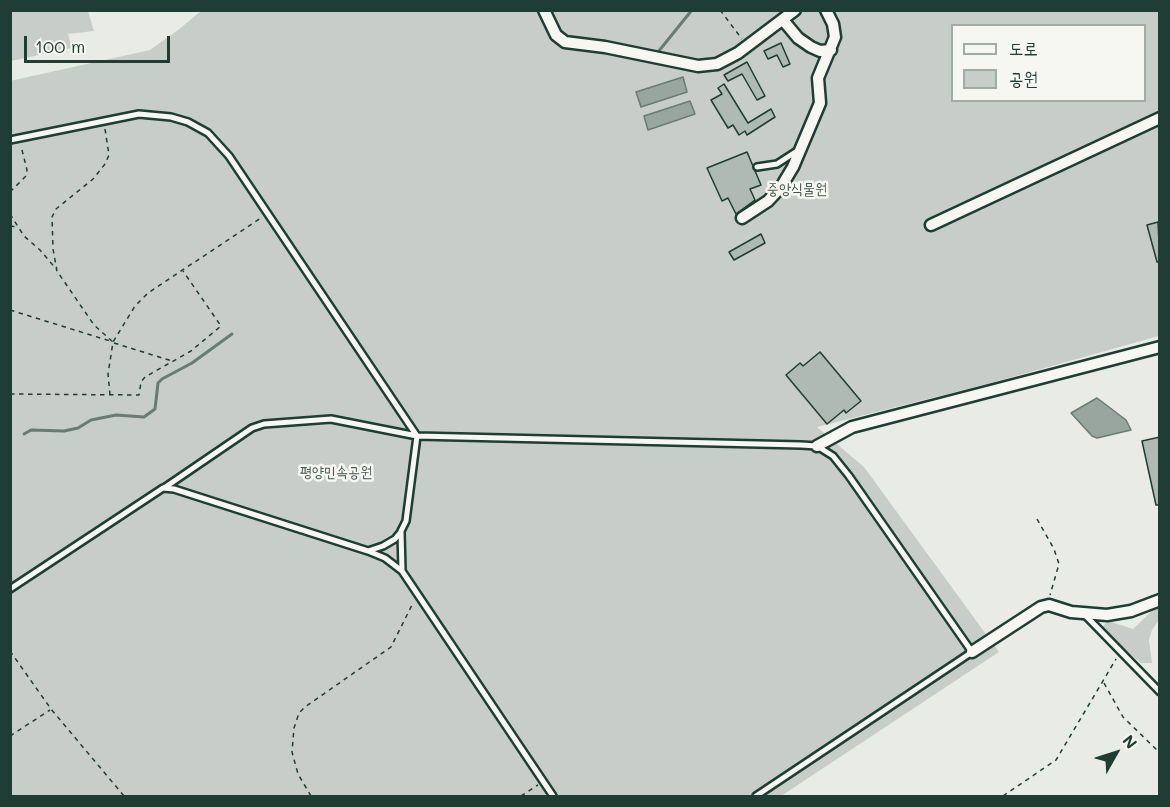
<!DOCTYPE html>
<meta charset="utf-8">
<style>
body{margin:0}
#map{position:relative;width:1170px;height:807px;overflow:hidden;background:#e9ebe7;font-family:Mali,"Poor Story",sans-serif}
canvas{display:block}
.frame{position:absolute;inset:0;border:12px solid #1f3d34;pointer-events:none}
.legend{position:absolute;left:951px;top:24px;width:195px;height:78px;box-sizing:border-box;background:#f6f6f2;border:2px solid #a0aca6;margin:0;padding:8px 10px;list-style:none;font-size:18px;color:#1f3d34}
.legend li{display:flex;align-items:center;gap:12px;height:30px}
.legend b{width:30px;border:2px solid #a0aca6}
.north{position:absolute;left:1086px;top:723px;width:60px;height:60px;-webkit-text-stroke:4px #f6f6f2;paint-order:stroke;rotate:51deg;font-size:16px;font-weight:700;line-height:24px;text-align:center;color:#1f3d34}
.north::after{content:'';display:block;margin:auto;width:21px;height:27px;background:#1f3d34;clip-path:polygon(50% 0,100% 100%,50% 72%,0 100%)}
.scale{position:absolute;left:24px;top:36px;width:146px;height:27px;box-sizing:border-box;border:3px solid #1f3d34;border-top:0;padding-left:8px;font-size:18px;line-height:21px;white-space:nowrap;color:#1f3d34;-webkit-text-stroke:4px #f6f6f2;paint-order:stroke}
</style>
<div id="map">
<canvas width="1170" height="807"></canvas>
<div class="frame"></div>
<ul class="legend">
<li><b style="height:8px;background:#f6f6f2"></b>도로</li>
<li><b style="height:16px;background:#c7cec9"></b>공원</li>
</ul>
<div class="north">N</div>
<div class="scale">100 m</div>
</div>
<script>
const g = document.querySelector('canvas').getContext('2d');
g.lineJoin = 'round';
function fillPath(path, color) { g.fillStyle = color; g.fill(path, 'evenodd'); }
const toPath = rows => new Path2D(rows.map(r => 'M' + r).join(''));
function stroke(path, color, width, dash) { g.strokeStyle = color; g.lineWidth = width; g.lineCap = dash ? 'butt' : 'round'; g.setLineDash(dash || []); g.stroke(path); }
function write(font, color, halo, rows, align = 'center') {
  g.font = font + ' Mali,"Poor Story",sans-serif'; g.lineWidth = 5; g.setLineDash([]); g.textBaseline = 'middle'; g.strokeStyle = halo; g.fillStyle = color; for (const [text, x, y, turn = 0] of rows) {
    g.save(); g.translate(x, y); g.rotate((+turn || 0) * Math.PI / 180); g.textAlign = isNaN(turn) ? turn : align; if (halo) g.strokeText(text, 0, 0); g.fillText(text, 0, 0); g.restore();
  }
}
fillPath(toPath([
 [11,10,88,11,94,31,68,34,72,48,11,61],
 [201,11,1159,11,1159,336,991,383,817,427,864,467,999,652,781,796,11,796,10,81,150,50,178,30],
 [952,26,1144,26,1144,100,952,100],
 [1159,604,1159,620,1152,630,1149,640,1152,663,1141,663,1111,638,1103,626,1108,621,1133,629]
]), '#c7cec9');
const water = toPath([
 [683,77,687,92,641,107,636,92,683,77],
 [690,101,695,114,648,130,644,116,690,101],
 [1097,398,1126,420,1131,430,1097,438,1092,436,1071,413,1097,398]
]);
fillPath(water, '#99a6a0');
stroke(water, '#687c75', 1.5);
stroke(toPath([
 [658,52,692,10],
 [24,434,31,430,64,431,78,428,91,420,116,415,144,417,155,409,158,383,162,379,192,363,232,334]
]), '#687c75', 3);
const building = toPath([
 [781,43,790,64,783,67,777,55,768,59,764,51,781,43],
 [747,62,765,96,757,100,742,74,728,81,724,75,747,62],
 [724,84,748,123,771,109,775,117,747,135,745,131,739,135,733,125,728,128,711,100,722,94,718,88,724,84],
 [747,152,761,185,750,189,755,200,736,214,728,198,722,201,707,168,747,152],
 [1158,222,1160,262,1157,262,1147,225,1158,222],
 [761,234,765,243,734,260,729,252,761,234],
 [820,352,861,401,846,413,844,410,827,424,786,375,800,363,803,366,820,352],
 [1160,437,1160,505,1156,505,1142,441,1160,437]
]);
fillPath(building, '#b0bab5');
stroke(building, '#1f3d34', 1.5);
const service = toPath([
 [10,140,139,114,171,117,188,122,208,133,229,156,417,436],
 [757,167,777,164,797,151],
 [164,488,252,428,264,424,331,419,417,436],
 [368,551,383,546,395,539,400,533],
 [402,571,401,531,406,521,417,436,801,445,817,446,833,456,849,476,972,652,756,796],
 [10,589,163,488,174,489,368,551,385,558,402,571,553,796],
 [1086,616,1160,692]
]);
const minor = toPath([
 [544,10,556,35,565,42,605,47,698,66,717,64,738,53,795,10],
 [783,20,798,38,811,47,820,51,831,50],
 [742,218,768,201,781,187,793,167,820,103,818,78,835,37,833,24,826,10],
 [931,225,1160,118],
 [817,446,852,427,1160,347],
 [972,652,1041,607,1049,605,1071,612,1107,615,1131,611,1160,600]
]);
stroke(service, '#1f3d34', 10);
stroke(minor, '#1f3d34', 15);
stroke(toPath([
 [720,10,742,39],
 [105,129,109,155,105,164,93,179,56,209,52,217,53,249,57,271,94,325,113,342],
 [10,192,26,176,27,170,21,146],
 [10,214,24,236,40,250,57,270],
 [10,226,18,227],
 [10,310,110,341],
 [114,343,172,361],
 [10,394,139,395,141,382,145,377,191,351,221,326,183,271],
 [110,395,108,374,113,342,135,306,148,293,261,218],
 [1037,519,1054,549,1059,564,1050,595],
 [10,651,51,709,124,796],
 [1104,683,1123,717,1160,753],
 [10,736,50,710],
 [311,796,298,774,292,752,294,728,299,713,305,707,391,647,413,603],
 [521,796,538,785],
 [1003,796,1056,760,1116,659]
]), '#1f3d34', 1.5, [4.5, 4.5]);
stroke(service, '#f6f6f2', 5);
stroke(minor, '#f6f6f2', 10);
write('15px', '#415a52', '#f6f6f2', [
 ["중앙식물원",797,189],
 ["평양민속공원",336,472]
]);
</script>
